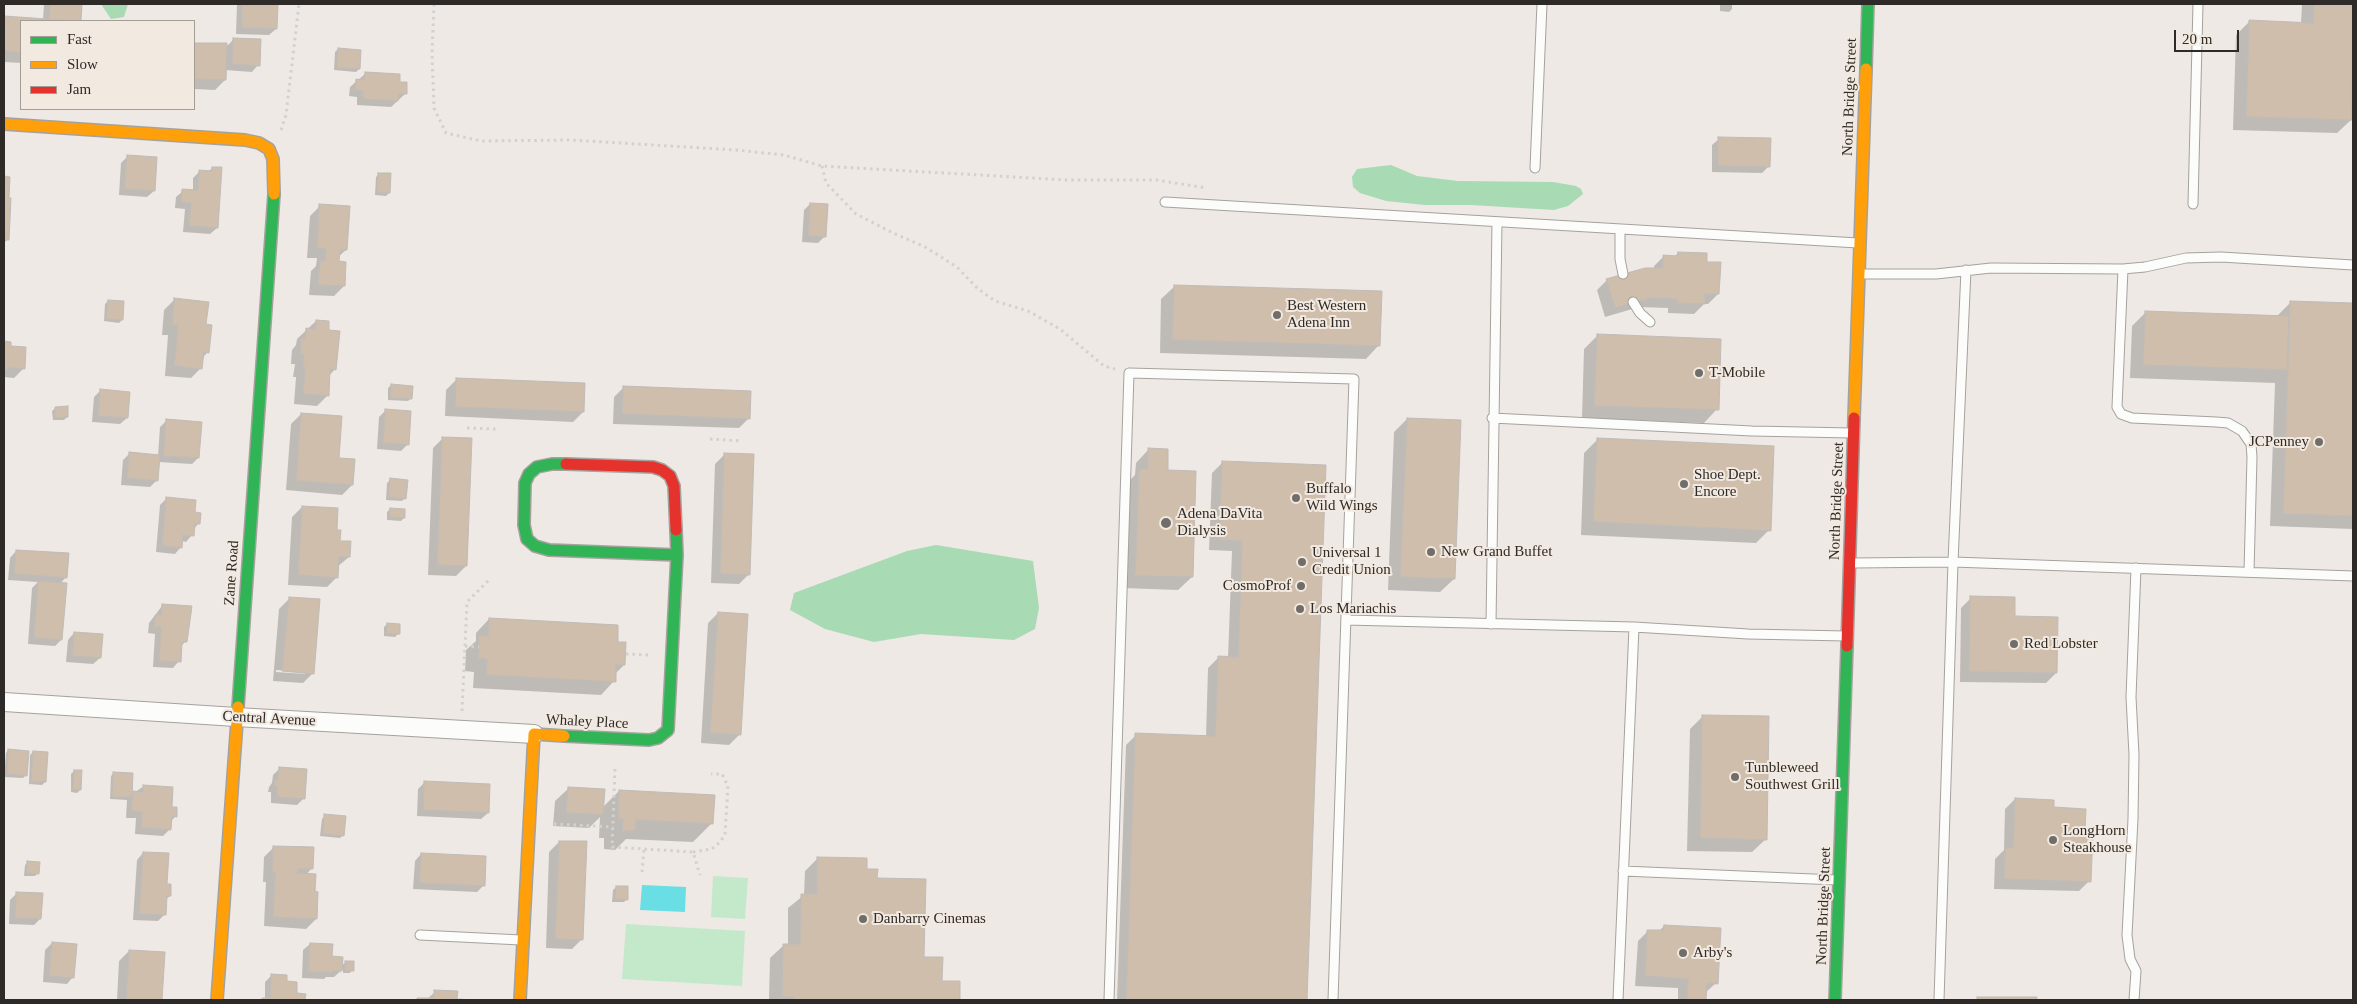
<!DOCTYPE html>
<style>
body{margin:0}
#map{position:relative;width:2357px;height:1004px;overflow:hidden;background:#eee9e4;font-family:"Times New Roman",serif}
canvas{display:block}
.frame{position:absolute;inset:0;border:5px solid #2e2a27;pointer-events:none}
.legend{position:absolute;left:20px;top:20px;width:175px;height:90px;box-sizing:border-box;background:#f2e9e0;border:1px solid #a49d96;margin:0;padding:6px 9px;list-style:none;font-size:15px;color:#2e2a27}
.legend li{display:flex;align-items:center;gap:10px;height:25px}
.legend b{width:25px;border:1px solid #a49d96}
.scale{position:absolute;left:2174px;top:30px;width:65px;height:22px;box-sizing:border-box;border:2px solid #2e2a27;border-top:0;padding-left:6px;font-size:15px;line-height:18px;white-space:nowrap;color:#2e2a27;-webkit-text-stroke:4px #f2e9e0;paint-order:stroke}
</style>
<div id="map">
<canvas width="2357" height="1004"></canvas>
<div class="frame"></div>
<ul class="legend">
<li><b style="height:6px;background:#30b455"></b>Fast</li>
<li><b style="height:6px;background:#ff9f0a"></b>Slow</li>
<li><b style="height:6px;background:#e5322d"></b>Jam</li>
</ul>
<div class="scale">20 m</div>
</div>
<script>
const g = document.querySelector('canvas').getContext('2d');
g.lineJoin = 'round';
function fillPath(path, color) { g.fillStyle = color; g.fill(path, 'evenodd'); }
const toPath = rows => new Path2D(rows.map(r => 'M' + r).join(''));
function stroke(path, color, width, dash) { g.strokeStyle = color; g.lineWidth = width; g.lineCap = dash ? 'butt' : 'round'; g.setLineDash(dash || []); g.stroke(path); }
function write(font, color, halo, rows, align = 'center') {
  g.font = font + ' "Times New Roman",serif'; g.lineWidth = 4; g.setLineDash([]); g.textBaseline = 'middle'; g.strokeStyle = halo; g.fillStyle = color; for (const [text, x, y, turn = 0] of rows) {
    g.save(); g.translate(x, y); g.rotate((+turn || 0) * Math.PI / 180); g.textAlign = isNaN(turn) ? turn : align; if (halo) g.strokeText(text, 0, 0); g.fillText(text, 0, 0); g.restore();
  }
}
fillPath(toPath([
 [713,876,748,878,745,919,711,917],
 [626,924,745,931,742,986,622,979]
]), '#c4e9ca');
fillPath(toPath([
 [101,4,128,4,124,17,111,19],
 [1391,165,1417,176,1458,181,1553,182,1576,186,1581,189,1583,194,1568,206,1554,210,1471,205,1425,205,1386,201,1360,193,1353,187,1352,177,1357,169],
 [936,545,1033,561,1039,608,1035,629,1014,640,921,634,874,642,825,629,790,610,794,593,907,551]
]), '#a8dab4');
fillPath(toPath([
 [642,885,686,887,685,912,640,910]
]), '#6adee5');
fillPath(toPath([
 [44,4,81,4,80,21,21,21,21,63,4,62,4,17,43,20],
 [237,4,276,4,276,29,269,35,236,34],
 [1720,4,1732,4,1732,9,1729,12,1720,11],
 [2302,4,2353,4,2353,106,2351,106,2351,120,2337,133,2233,130,2236,35,2249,22,2301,23],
 [233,40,258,65,252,72,225,70,225,80,215,90,194,89,194,44,226,45,226,47],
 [338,49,359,69,356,72,334,70,335,52],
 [365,74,398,83,405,94,391,107,357,105,357,97,349,96,350,87],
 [1719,139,1769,166,1762,173,1712,172,1712,145],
 [127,157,154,191,147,197,119,195,121,163],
 [212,168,217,228,210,234,183,232,185,209,175,208,176,197,183,191,193,191,193,178,200,171,208,172],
 [379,174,389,193,386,196,375,195,376,177],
 [4,178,8,178,8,239,4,243],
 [810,204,825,236,818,243,802,242,804,210],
 [320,206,346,250,338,257,338,262,344,286,334,296,309,295,311,271,316,266,317,258,307,258,310,216],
 [1678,253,1706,263,1718,294,1708,304,1704,304,1694,314,1668,313,1668,308,1639,307,1605,317,1597,290,1607,280,1654,269,1654,266,1664,256,1674,257],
 [1175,286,1379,345,1366,359,1160,353,1161,299],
 [174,300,205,325,208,352,202,358,201,368,191,378,165,376,168,335,162,335,164,310],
 [108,301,122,320,119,323,104,321,105,304],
 [2290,303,2353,305,2353,529,2270,526,2275,383,2130,378,2132,326,2145,313,2277,316],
 [316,321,327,331,335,369,329,376,327,396,317,406,294,404,296,377,293,377,295,364,291,364,292,350,296,345,297,339],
 [1597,336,1717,409,1704,423,1582,418,1584,349],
 [4,342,10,343,10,347,24,368,14,378,4,377],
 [456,380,583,412,573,422,445,416,446,390],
 [391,385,411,398,408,401,388,400,388,388],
 [624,387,749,418,739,428,613,424,614,397],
 [101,390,127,418,120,424,92,422,94,397],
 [55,408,67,417,64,420,53,420,52,411],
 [386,410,408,444,401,451,377,449,379,417],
 [301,414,337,459,352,485,342,495,286,490,291,424],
 [1407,419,1454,579,1440,592,1388,590,1394,432],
 [167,420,198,458,192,464,158,462,157,480,150,487,121,485,123,460,129,454,158,456,160,427],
 [443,438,466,566,456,576,428,575,433,448],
 [1598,439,1769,530,1756,543,1581,535,1584,453],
 [1149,449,1166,471,1192,577,1178,590,1123,588,1126,484,1135,475,1136,463],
 [725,454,749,574,739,584,711,583,715,464],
 [1222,463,1325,466,1306,1000,1117,1000,1126,745,1136,735,1206,737,1208,668,1218,658,1228,658,1232,551,1209,550,1212,473],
 [390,480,405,498,402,501,386,500,387,483],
 [166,499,194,513,198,524,193,530,192,535,186,542,182,541,181,547,175,554,156,552,160,505],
 [302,507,336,531,339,542,349,557,337,567,337,577,327,587,288,585,292,517],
 [390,509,404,518,401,521,387,520,387,512],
 [16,551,66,577,60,584,61,640,55,646,28,644,32,588,38,582,8,580,10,558],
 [1971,598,2013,617,2056,673,2046,683,1960,682,1961,608],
 [289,599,313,673,303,683,273,681,279,609],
 [276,670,306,672,306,674,276,672],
 [162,606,185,642,180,647,179,661,173,668,153,667,155,634,148,633,149,623],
 [718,613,739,735,729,745,701,743,708,623],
 [489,619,616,643,624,665,615,674,614,681,601,695,473,688,474,672,465,671,466,650,476,641,476,633],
 [387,624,398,634,395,637,384,636,384,627],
 [74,633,100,658,93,664,66,662,68,640],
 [1703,716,1766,839,1752,852,1687,851,1690,729],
 [8,750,26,775,23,778,4,777,6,753],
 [33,752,45,782,42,785,29,784,30,755],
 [280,768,304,798,297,805,271,803,271,792,268,792,269,787,272,783,273,775],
 [74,771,80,790,77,793,71,792,71,774],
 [114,773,131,795,144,786,171,808,176,816,170,822,170,829,163,836,135,834,136,818,126,818,127,800,110,799,111,776],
 [425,782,488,813,481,819,417,816,418,789],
 [569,788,602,808,619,791,712,823,693,842,626,839,615,850,604,849,604,838,599,838,600,817,589,828,553,826,555,801],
 [2015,799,2052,809,2083,832,2089,881,2079,891,1994,889,1995,859,2004,850,2005,809],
 [325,816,343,835,340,838,320,836,322,819],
 [559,842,582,939,572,949,546,948,549,852],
 [274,847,311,869,306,875,314,893,316,919,306,929,264,926,266,882,263,882,264,857],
 [143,853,166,885,170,896,165,900,164,915,158,921,133,920,137,860],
 [421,854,484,885,477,892,413,889,415,861],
 [818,858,866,870,876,879,923,958,941,982,959,983,959,1000,769,1000,770,958,784,945,788,945,788,908,804,895,805,871],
 [28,862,37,874,35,876,24,876,25,865],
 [616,887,627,899,624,902,612,902,613,890],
 [17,893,40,919,34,925,9,924,10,900],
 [1664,926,1716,983,1705,993,1705,1000,1678,1000,1678,988,1635,986,1638,941,1648,931,1659,931],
 [52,943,73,977,67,984,43,982,45,950],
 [310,944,341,966,346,962,352,970,350,973,343,973,343,969,334,977,326,977,324,979,302,978,303,950],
 [129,951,163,953,161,1000,117,1000,119,961],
 [272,975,295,994,304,995,304,1000,261,1000,265,999,265,982],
 [435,992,456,993,456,1000,417,1000,427,999],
 [1978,998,2036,998,2036,1000,1976,1000]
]), '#0003');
const building = toPath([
 [50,4,82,4,81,21,49,20,50,4],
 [242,4,278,4,277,29,242,28,242,4],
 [2314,4,2353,4,2352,120,2246,117,2249,20,2313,23,2314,4],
 [4,16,47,19,47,21,21,21,21,53,4,51,4,16],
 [233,38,261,39,260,66,232,64,233,38],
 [194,43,227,43,226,80,194,79,194,43],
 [338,48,361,50,360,69,337,68,338,48],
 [365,72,400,74,400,82,407,82,407,94,399,94,398,101,363,99,363,91,355,90,356,79,364,80,365,72],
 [1718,137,1771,138,1770,167,1718,166,1718,137],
 [127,155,157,157,155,191,124,189,127,155],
 [212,167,222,167,218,228,189,226,191,203,181,202,182,189,198,190,199,170,212,171,212,167],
 [378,173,391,173,390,193,377,193,378,173],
 [4,176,10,177,9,198,11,198,9,240,4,240,4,176],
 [810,203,828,204,826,237,808,236,810,203],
 [319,204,350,206,347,250,340,250,339,261,346,262,345,286,318,285,320,260,325,261,326,249,317,248,319,204],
 [1678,252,1707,253,1707,262,1721,262,1719,294,1705,294,1705,304,1677,303,1677,299,1650,298,1615,308,1606,279,1645,268,1663,268,1663,255,1677,256,1678,252],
 [1174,285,1382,291,1380,346,1172,340,1174,285],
 [174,298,209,302,206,324,212,325,209,353,204,352,202,369,174,366,178,325,172,325,174,298],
 [108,300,124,301,123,320,106,319,108,300],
 [2290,301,2353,303,2353,516,2283,514,2290,301],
 [2145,311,2289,316,2287,370,2143,365,2145,311],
 [316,320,329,321,329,330,340,331,336,370,330,369,329,396,303,394,305,367,303,367,304,355,300,355,301,338,305,339,306,328,315,329,316,320],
 [1597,334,1721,339,1719,410,1594,406,1597,334],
 [4,341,11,342,11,346,26,347,25,369,9,367,9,370,4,370,4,341],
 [456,378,585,383,584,412,455,407,456,378],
 [391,384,413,386,412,399,390,398,391,384],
 [623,386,751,391,750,419,622,414,623,386],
 [100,389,130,392,128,418,98,416,100,389],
 [68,406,68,417,55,418,55,407,68,406],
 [385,409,411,411,409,445,383,443,385,409],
 [301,413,342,416,339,458,355,459,353,485,296,481,301,413],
 [1407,418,1461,420,1455,579,1400,577,1407,418],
 [166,419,202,422,199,458,163,456,166,419],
 [442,437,472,438,467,566,437,565,442,437],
 [1597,438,1774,446,1771,531,1593,522,1597,438],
 [1148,448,1168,449,1168,470,1196,471,1193,577,1135,576,1139,469,1148,469,1148,448],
 [129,452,160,455,158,481,127,478,129,452],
 [724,453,754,454,750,575,720,574,724,453],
 [1222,461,1326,465,1307,1000,1126,1000,1135,733,1215,736,1218,656,1238,657,1242,541,1219,540,1222,461],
 [390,478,408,480,406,499,388,497,390,478],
 [166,497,196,500,195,512,201,513,200,524,195,524,194,536,183,535,182,548,162,546,166,497],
 [302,506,338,508,337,530,341,530,340,541,351,541,350,557,339,557,338,578,298,575,302,506],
 [390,508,405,509,405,518,389,517,390,508],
 [16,550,69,553,67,578,14,574,16,550],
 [38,581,67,583,62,640,34,638,38,581],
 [1970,596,2015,597,2015,616,2058,617,2057,673,1969,672,1970,596],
 [289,597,320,599,314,674,282,671,289,597],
 [162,604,192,606,187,642,182,642,181,662,159,661,161,627,154,627,155,615,161,615,162,604],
 [718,612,748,614,741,735,710,733,718,612],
 [489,618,618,625,618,642,626,642,625,665,616,665,616,682,486,675,487,659,478,658,479,647,479,635,488,636,489,618],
 [387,623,400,624,400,634,386,634,387,623],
 [74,632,103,634,101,658,72,656,74,632],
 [1702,715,1769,716,1767,840,1700,838,1702,715],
 [8,749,29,751,27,776,7,774,8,749],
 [33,751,48,752,46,782,31,782,33,751],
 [279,767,307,769,305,799,277,797,277,786,274,786,275,779,278,779,279,767],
 [74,770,82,770,81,790,73,790,74,770],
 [113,772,133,773,132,797,112,797,113,772],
 [424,781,490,784,489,813,423,810,424,781],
 [143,785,173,787,172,807,177,807,177,817,172,816,171,830,141,828,142,812,131,811,133,791,143,792,143,785],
 [568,787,605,789,603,815,566,813,568,787],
 [619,790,715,795,713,824,636,820,635,831,622,831,623,819,618,819,619,790],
 [2015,798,2054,800,2054,807,2086,809,2085,831,2093,831,2091,882,2004,879,2005,848,2013,848,2015,798],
 [324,814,346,816,344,836,323,834,324,814],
 [559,841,587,841,583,940,555,939,559,841],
 [273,846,314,847,313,869,298,869,297,873,316,874,315,891,318,892,317,919,273,917,275,872,272,872,273,846],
 [143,852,169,853,167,884,171,884,171,896,167,896,166,915,139,914,143,852],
 [421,853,486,856,485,886,419,883,421,853],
 [817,857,867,858,867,869,878,869,877,878,926,879,924,957,943,957,942,981,960,981,960,1000,794,1000,794,997,782,997,783,944,800,944,801,894,817,894,817,857],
 [27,861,40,862,39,874,26,873,27,861],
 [616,886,628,886,628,900,615,899,616,886],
 [16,892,43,893,41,919,15,918,16,892],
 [1664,925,1721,928,1718,984,1707,983,1706,1000,1687,1000,1688,979,1645,976,1647,930,1663,930,1664,925],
 [52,942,77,944,74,978,49,976,52,942],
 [310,943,333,944,332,956,343,957,342,971,332,971,332,973,308,972,310,943],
 [129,950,165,952,162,1000,126,1000,129,950],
 [345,961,354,961,354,971,345,971,345,961],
 [271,974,287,975,287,981,297,982,297,993,306,994,305,1000,262,1000,262,998,270,998,271,974],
 [434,990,458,991,457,999,475,1000,417,1000,417,998,434,998,434,990],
 [1977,997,2037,997,2037,1000,1977,1000,1977,997]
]);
fillPath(building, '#cebeab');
stroke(building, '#bfbbb8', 1);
const lane = toPath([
 [1535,168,1542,4],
 [1165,202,1858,243],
 [2193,204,2198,4],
 [1620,229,1620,259,1623,274],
 [2123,269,2145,267,2186,258,2221,257,2353,265],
 [1862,274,1936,274,1991,268,2123,269,2117,407,2121,414,2132,418,2216,422,2228,423,2242,431,2251,444,2252,457,2249,572],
 [1633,302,1640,313,1650,322],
 [1492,418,1752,431,1852,433],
 [1853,563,1953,562,2353,576],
 [1346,620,1634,627,1748,634,1846,636],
 [1491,624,1497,222],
 [1623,871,1837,880],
 [420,935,521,940],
 [1109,1000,1129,373,1354,379,1333,1000],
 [1618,1000,1634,627],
 [1939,1000,1953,562,1966,270],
 [2134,1000,2136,971,2130,959,2127,935,2133,819,2134,755,2131,697,2136,568]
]);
const street = toPath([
 [4,702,236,717,534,734]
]);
const fast = toPath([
 [1866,69,1868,4],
 [566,464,552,464,537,467,529,474,525,483,524,525,527,539,535,546,549,550,677,555],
 [238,707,274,194],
 [564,736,649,740,658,738,668,730,677,555,676,530],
 [1835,1000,1847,646]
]);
const slow = toPath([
 [4,124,245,140,259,143,269,149,273,159,274,194],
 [1854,418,1866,69],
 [217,1000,238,707],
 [520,1000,534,734,564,736]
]);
const jam = toPath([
 [566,464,653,467,662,470,670,476,674,486,676,530],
 [1847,646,1854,418]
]);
stroke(lane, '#a5a29e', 11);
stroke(street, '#a5a29e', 20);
stroke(fast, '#a5a29e', 14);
stroke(slow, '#a5a29e', 14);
stroke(jam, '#a5a29e', 14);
stroke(toPath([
 [434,4,432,54,434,108,446,133,481,141,571,140,736,150,784,155,822,166,1066,180,1156,180,1207,188],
 [281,130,286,115,299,4],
 [822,166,826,183,856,214,891,232,925,247,957,267,977,288,995,301,1028,311,1060,329,1104,366,1115,369],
 [467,428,496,429],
 [710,439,742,441],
 [465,646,479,647],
 [626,654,650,655],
 [462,711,467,602,489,580],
 [615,769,612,847,693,852,700,875],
 [554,824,613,827],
 [693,852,712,849,721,841,725,834,728,786,722,774,711,774],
 [642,872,644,849]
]), '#d3d1d0', 3, [2.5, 4]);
stroke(lane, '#fcfcfb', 9);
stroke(street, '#fcfcfb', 18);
stroke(fast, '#30b455', 11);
stroke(slow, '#ff9f0a', 11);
stroke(jam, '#e5322d', 11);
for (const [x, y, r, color] of [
 [1277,315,5,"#716d69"],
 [1699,373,5,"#716d69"],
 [2319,442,5,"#716d69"],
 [1684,484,5,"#716d69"],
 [1296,498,5,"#716d69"],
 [1166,523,6,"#716d69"],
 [1431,552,5,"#716d69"],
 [1302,562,5,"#716d69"],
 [1301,586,5,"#716d69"],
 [1300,609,5,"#716d69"],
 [2014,644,5,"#716d69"],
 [1735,777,5,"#716d69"],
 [2053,840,5,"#716d69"],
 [863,919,5,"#716d69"],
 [1683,953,5,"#716d69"]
]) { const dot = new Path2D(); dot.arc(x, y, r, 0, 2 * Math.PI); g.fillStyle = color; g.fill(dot); stroke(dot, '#f2e9e0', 2); }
write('15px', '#2e2a27', '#f2e9e0', [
 ["North Bridge Street",1850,97,-88],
 ["North Bridge Street",1837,501,-88],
 ["Zane Road",232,573,-86],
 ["Central Avenue",269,719,3],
 ["Whaley Place",587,722,3],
 ["North Bridge Street",1824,906,-88]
]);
write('15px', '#2e2a27', '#f2e9e0', [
 ["Best Western",1287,306],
 ["Adena Inn",1287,323],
 ["T-Mobile",1709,373],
 ["JCPenney",2309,442,"right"],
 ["Shoe Dept.",1694,475],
 ["Encore",1694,492],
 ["Buffalo",1306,489],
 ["Wild Wings",1306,506],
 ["Adena DaVita",1177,514],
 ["Dialysis",1177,531],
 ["New Grand Buffet",1441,552],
 ["Universal 1",1312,553],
 ["Credit Union",1312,570],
 ["CosmoProf",1291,586,"right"],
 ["Los Mariachis",1310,609],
 ["Red Lobster",2024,644],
 ["Tunbleweed",1745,768],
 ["Southwest Grill",1745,785],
 ["LongHorn",2063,831],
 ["Steakhouse",2063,848],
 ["Danbarry Cinemas",873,919],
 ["Arby's",1693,953]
], 'left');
</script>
